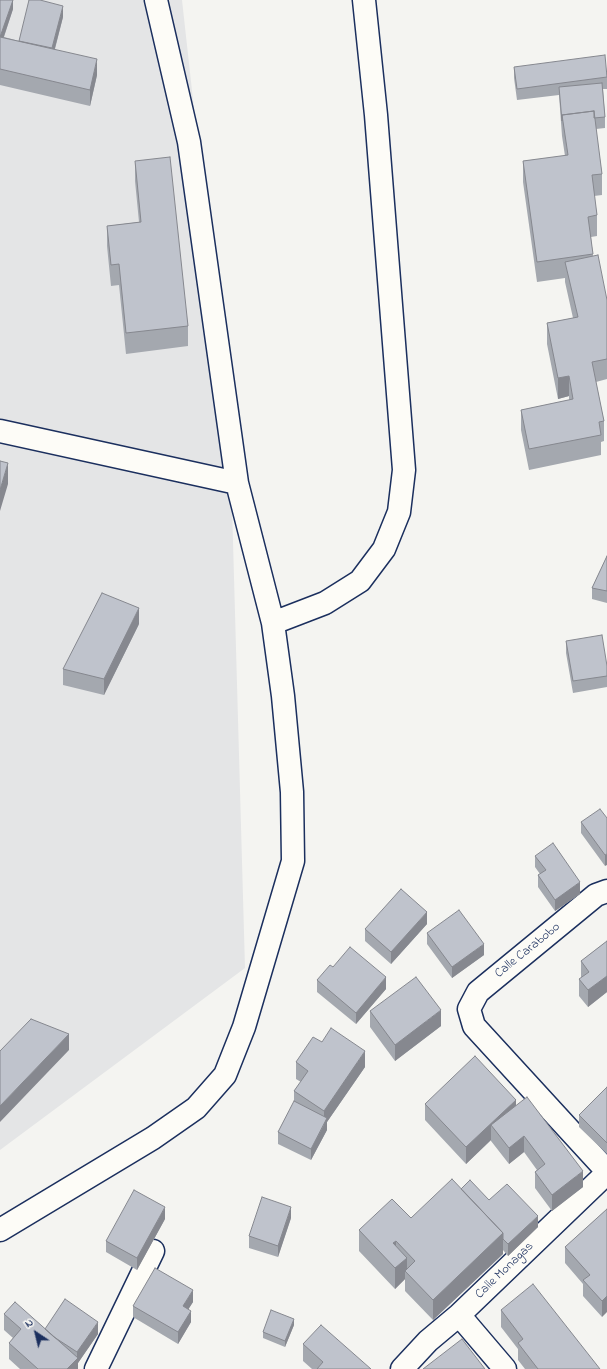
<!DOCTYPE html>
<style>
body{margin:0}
#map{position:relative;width:607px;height:1369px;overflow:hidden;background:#f4f4f1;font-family:"Indie Flower",sans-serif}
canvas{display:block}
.north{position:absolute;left:16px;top:1313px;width:40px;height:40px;-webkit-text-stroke:3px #fdfcf7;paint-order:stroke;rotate:325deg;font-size:11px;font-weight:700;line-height:16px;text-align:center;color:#1b2f5e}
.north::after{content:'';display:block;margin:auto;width:14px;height:18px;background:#1b2f5e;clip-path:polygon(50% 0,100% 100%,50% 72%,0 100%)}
</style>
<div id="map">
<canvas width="607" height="1369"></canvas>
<div class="north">N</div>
</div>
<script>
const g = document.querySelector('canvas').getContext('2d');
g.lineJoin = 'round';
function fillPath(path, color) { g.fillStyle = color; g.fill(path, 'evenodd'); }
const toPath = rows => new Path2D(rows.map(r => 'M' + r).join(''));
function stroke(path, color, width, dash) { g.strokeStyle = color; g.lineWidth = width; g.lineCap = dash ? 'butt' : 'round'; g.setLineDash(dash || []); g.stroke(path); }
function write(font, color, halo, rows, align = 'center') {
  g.font = font + ' "Indie Flower",sans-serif'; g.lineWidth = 4; g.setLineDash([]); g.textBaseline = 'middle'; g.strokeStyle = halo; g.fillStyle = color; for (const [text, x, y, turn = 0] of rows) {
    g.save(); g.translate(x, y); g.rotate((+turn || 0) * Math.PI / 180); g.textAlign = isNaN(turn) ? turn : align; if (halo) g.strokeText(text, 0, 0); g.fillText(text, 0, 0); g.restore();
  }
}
fillPath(toPath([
 [0,0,182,0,230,435,245,968,0,1150]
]), '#e4e5e6');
const minor = toPath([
 [0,431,237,483],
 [273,623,325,603,360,581,384,549,399,512,404,470,376,115,364,0],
 [607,891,596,895,478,992,469,1009,474,1026,607,1171],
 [0,1230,153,1138,196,1108,225,1075,244,1027,293,861,292,792,283,696,273,623,237,483,189,142,156,0],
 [459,1315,505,1369],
 [96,1369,153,1251],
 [402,1369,428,1341,459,1315,607,1173]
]);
stroke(minor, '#1b2f5e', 25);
stroke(minor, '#fdfcf7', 22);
fillPath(toPath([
 [0,0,13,0,13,9,4,37,19,41,63,17,55,49,97,75,90,106,0,85],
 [514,67,607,73,607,89,603,89,605,117,605,128,596,129,602,174,602,195,594,196,597,215,597,236,591,237,593,256,607,300,607,379,596,382,604,421,604,441,601,442,601,455,529,470,521,430,521,410,569,400,569,396,558,399,547,344,547,323,573,318,565,282,565,278,537,282,523,182,523,161,565,156,562,136,559,95,517,100,514,78],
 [135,161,188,326,188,346,126,354,119,285,111,286,107,246,107,226,139,222,135,181],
 [607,556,607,603,592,599,592,588],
 [139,624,104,695,63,685,63,669],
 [566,641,607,666,607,687,573,693,566,653],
 [607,818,605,866,581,833,581,822],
 [535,856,580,894,555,911,538,887,538,875,540,874,535,867],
 [427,924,391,964,365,941,365,929],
 [427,933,484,955,452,978,427,944],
 [607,941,607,992,588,1007,579,996,579,979,581,978,581,961],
 [333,967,386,989,356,1024,317,992,317,980],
 [370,1011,441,1026,395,1061,370,1027],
 [322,1042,365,1067,327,1122,327,1130,311,1160,278,1144,278,1132,294,1102,294,1091,301,1082,296,1079,296,1062],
 [607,1087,607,1154,579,1127,579,1115],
 [425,1104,516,1105,583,1187,552,1211,535,1188,535,1172,537,1170,524,1152,509,1164,491,1141,491,1140,466,1164,425,1120],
 [461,1189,489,1200,538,1227,508,1256,503,1250,503,1254,433,1320,405,1291,405,1279,395,1289,359,1251,359,1230,411,1218],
 [607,1209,602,1317,583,1296,583,1284,565,1263,565,1247],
 [291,1218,278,1257,249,1248,249,1236],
 [165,1219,137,1270,106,1252,106,1241],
 [193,1302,188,1309,191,1322,178,1344,133,1317,133,1306],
 [501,1310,600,1369,525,1369,518,1360,518,1349,501,1327],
 [4,1314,45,1329,98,1334,78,1363,78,1369,20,1369,9,1359,9,1343,13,1338,4,1330],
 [294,1325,285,1347,263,1338,263,1332],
 [303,1344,371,1369,312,1369,303,1361]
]), '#a4a8af');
fillPath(toPath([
 [13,0,13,9,0,48,0,37],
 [63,6,63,17,51,63,51,52],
 [97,59,97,75,90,106,90,90],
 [569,376,569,396,558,399,558,378],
 [8,463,8,484,0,511,0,490],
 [139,608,139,624,104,695,104,679],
 [607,854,607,865,605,866,605,855],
 [580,882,580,894,555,911,555,900],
 [427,912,427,924,391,964,391,952],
 [484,944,484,955,452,978,452,967],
 [607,976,607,992,588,1007,588,990],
 [386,977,386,989,356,1024,356,1013],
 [441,1010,441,1026,395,1061,395,1045],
 [69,1034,69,1050,0,1122,0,1106],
 [365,1051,365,1067,327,1122,327,1130,311,1160,311,1149,324,1125,324,1111],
 [516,1100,516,1116,491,1125,491,1140,466,1164,466,1147],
 [524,1136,524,1152,509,1164,509,1148],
 [583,1171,583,1187,552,1211,552,1195],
 [165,1207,165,1219,137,1270,137,1258],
 [291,1207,291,1218,278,1257,278,1246],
 [538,1216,538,1227,508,1256,508,1244],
 [503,1233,503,1254,433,1320,433,1300],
 [396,1241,396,1261,393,1243],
 [407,1258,407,1272,405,1271,405,1279,395,1289,395,1268],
 [193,1290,193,1302,183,1318,183,1306],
 [607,1296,607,1312,602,1317,602,1301],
 [191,1311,191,1322,178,1344,178,1332],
 [294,1319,294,1325,285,1347,285,1341],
 [98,1322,98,1334,78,1363,78,1369,67,1369,77,1358,77,1352]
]), '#86888f');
const building = toPath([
 [0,0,13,0,0,37,0,0],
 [29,0,40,0,63,6,52,48,19,41,29,0],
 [0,37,97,59,90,90,0,69,0,37],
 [605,55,607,77,517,89,514,67,605,55],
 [602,83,605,117,594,118,594,111,562,115,562,121,559,87,602,83],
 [594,111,602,174,592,175,597,215,588,217,593,254,537,262,523,161,568,155,562,115,594,111],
 [170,157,188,326,126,333,119,264,111,265,107,226,141,222,135,161,170,157],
 [598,255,607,300,607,359,592,362,604,421,599,422,601,435,529,449,521,410,573,399,569,376,558,378,547,323,578,317,565,262,598,255],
 [0,461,8,463,0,490,0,461],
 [607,556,607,591,592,588,607,556],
 [102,593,139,608,104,679,63,669,102,593],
 [602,635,607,666,607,676,573,681,566,641,602,635],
 [600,809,607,818,607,854,605,855,581,822,600,809],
 [553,843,580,882,555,900,538,875,546,870,535,856,553,843],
 [401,889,427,912,391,952,365,929,401,889],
 [459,910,484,944,452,967,427,933,459,910],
 [607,941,607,976,588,990,579,979,589,972,581,961,607,941],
 [350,947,386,977,356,1013,317,980,330,965,333,967,350,947],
 [416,977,441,1010,395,1045,370,1011,416,977],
 [31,1019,69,1034,0,1106,0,1051,31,1019],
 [331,1028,365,1051,324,1111,294,1091,308,1071,296,1062,313,1037,322,1042,331,1028],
 [475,1056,516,1100,466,1147,425,1104,475,1056],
 [607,1087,607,1143,579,1115,607,1087],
 [527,1097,583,1171,552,1195,535,1172,545,1164,524,1136,509,1148,491,1125,527,1097],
 [294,1101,327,1118,311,1149,278,1132,294,1101],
 [452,1179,503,1233,433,1300,405,1271,415,1261,396,1241,393,1243,407,1258,395,1268,359,1230,392,1199,411,1218,452,1179],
 [470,1180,489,1200,507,1184,538,1216,508,1244,503,1239,503,1233,461,1189,470,1180],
 [134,1190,165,1207,137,1258,106,1241,134,1190],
 [262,1197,291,1207,278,1246,249,1236,262,1197],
 [607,1209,607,1296,602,1301,583,1280,590,1275,565,1247,607,1209],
 [155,1268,193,1290,183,1306,191,1311,178,1332,133,1306,155,1268],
 [533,1284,600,1369,538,1369,518,1343,523,1339,501,1310,533,1284],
 [65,1299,98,1322,77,1352,54,1337,45,1329,65,1299],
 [15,1302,78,1358,67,1369,38,1369,9,1343,21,1329,4,1314,15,1302],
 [271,1310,294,1319,285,1341,263,1332,271,1310],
 [321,1325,371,1369,317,1369,323,1362,303,1344,321,1325],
 [462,1339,485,1369,423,1369,462,1339]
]);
fillPath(building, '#bfc3cc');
stroke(building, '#86888f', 1);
write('13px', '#1b2f5e', '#fdfcf7', [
 ["Calle Carabobo",528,951,-39],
 ["Calle Monagas",505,1271,-44]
]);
</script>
